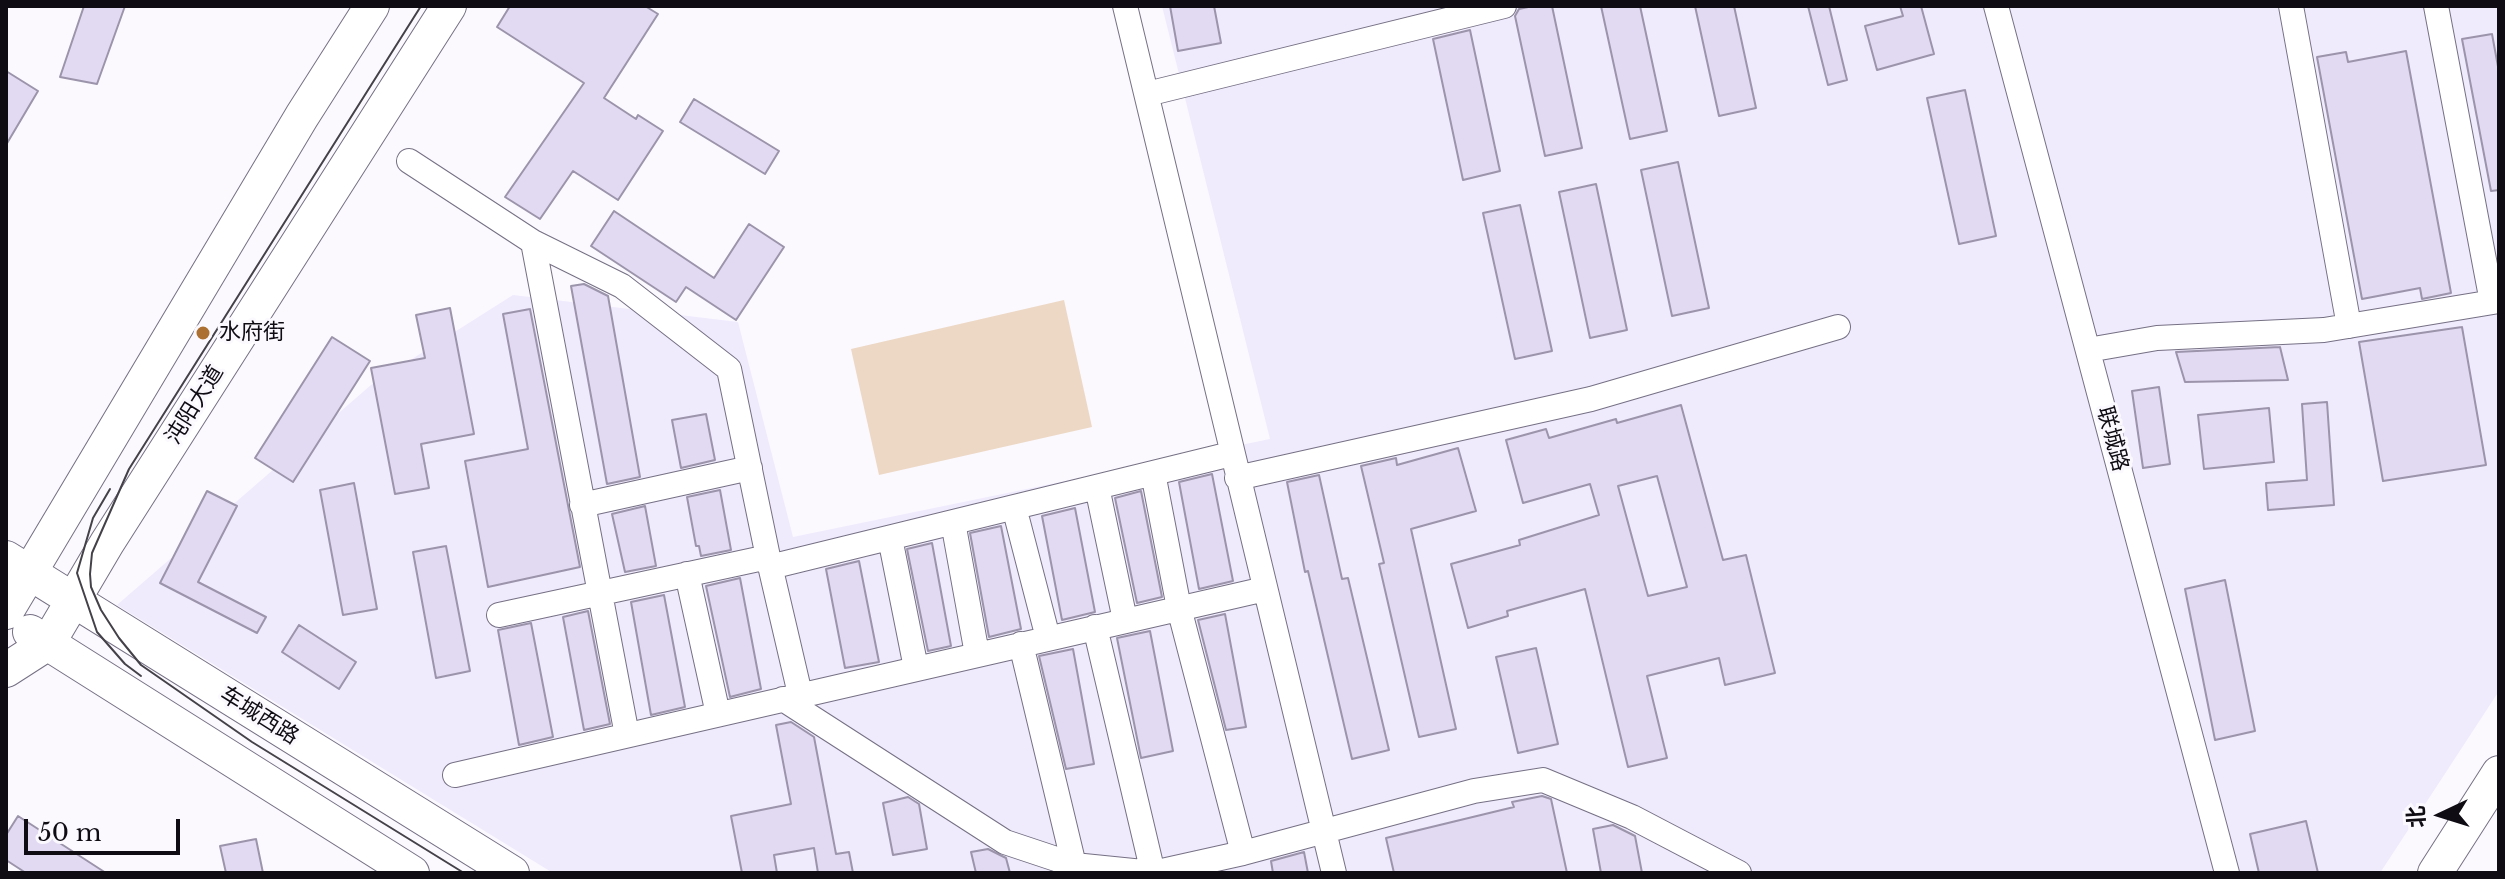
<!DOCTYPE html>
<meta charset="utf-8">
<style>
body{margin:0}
#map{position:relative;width:2505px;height:879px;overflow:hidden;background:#fbf9fe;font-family:"Libre Baskerville","Noto Sans SC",serif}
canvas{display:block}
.frame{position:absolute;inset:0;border:8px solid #0f0c14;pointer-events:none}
.north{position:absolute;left:2401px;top:775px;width:80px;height:80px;-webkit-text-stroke:6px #fbf9fe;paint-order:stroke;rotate:266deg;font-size:22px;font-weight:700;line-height:32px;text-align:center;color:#0f0c14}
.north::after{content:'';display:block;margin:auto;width:28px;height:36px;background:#0f0c14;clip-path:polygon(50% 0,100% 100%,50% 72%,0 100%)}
.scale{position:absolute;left:24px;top:819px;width:156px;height:36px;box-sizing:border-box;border:4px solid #0f0c14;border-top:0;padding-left:10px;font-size:24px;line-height:28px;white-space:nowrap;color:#0f0c14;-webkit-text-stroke:6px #fbf9fe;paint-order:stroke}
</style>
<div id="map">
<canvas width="2505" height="879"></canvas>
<div class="frame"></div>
<div class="north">北</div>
<div class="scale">50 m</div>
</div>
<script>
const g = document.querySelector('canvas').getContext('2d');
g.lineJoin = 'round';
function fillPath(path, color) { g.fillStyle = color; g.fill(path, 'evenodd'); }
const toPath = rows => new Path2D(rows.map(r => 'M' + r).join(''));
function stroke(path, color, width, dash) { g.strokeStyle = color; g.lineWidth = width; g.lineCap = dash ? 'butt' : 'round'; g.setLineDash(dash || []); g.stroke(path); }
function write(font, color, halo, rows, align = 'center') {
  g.font = font + ' "Libre Baskerville","Noto Sans SC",serif'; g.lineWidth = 6; g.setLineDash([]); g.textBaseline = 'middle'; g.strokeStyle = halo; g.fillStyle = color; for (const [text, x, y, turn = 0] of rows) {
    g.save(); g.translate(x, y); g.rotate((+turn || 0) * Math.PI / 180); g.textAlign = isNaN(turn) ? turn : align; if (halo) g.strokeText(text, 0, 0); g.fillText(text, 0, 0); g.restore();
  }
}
fillPath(toPath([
 [1162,6,2499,6,2499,691,2380,873,553,873,117,605,371,385,513,295,738,322,793,537,1270,439]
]), '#f0eafd');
fillPath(toPath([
 [1064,300,1092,427,879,475,851,349]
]), '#edd8c5');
const building = toPath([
 [84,6,125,6,97,84,60,77,84,6],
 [510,6,645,6,658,14,604,98,636,119,638,115,663,131,618,200,573,171,540,219,505,197,584,83,497,27,510,6],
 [1170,6,1214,6,1221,43,1178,51,1170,6],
 [1533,6,1552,6,1582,148,1545,156,1515,16,1519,9,1533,6],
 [1601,6,1640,6,1667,131,1630,139,1601,6],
 [1695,6,1734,6,1756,108,1719,116,1695,6],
 [1808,6,1829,6,1847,80,1828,85,1808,6],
 [1900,6,1921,6,1934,54,1877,70,1865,26,1903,16,1900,6],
 [1470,30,1500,171,1463,180,1433,39,1470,30],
 [2492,34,2499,72,2499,190,2491,191,2462,39,2492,34],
 [2406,51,2451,293,2422,299,2420,288,2362,299,2317,57,2346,52,2348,62,2406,51],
 [6,71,38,91,6,145,6,71],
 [1965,90,1996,236,1959,244,1927,98,1965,90],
 [694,99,779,151,765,174,680,122,694,99],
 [1678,162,1709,308,1672,316,1641,170,1678,162],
 [1596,184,1627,330,1590,338,1559,192,1596,184],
 [1520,205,1552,351,1515,359,1483,213,1520,205],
 [614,211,714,278,749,224,784,247,736,320,686,287,676,302,591,246,614,211],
 [584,284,608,296,640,477,607,484,571,286,584,284],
 [450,308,474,434,421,444,429,488,395,494,371,368,425,358,416,315,450,308],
 [530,309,580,567,488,587,465,461,528,449,503,314,530,309],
 [2462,327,2486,465,2383,481,2359,342,2462,327],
 [332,337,370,361,293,482,255,458,332,337],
 [2280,347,2288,380,2185,382,2176,352,2280,347],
 [2159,387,2170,464,2143,468,2132,391,2159,387],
 [2327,402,2334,505,2268,510,2266,483,2307,480,2302,404,2327,402],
 [1681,405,1723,560,1746,555,1775,673,1725,685,1719,658,1647,676,1667,758,1628,767,1585,589,1507,611,1508,616,1468,628,1451,564,1520,545,1519,540,1599,515,1590,484,1523,503,1506,440,1546,429,1549,438,1616,419,1617,423,1681,405],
 [1657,476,1687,587,1648,596,1618,486,1657,476],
 [2269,408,2274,462,2204,469,2198,415,2269,408],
 [706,414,715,460,681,468,672,420,706,414],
 [1458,448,1476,511,1411,529,1456,729,1419,737,1379,564,1384,563,1361,466,1396,458,1397,465,1458,448],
 [1212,474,1233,581,1199,589,1179,482,1212,474],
 [1319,475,1342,579,1348,578,1389,750,1352,759,1308,571,1305,572,1287,482,1319,475],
 [354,483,377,609,343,615,320,490,354,483],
 [720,490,731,550,701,556,699,546,696,546,687,497,720,490],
 [207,491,237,506,198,582,266,617,257,633,160,583,207,491],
 [1141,491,1162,597,1137,603,1115,498,1141,491],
 [645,506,656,566,625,572,612,514,645,506],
 [1075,508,1095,612,1062,620,1042,516,1075,508],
 [1001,526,1021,629,989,637,970,533,1001,526],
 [932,543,951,646,928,651,907,549,932,543],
 [446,546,470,671,436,678,413,552,446,546],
 [859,561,879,662,845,668,826,569,859,561],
 [740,578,761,689,730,697,706,586,740,578],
 [2225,580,2255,731,2215,740,2185,589,2225,580],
 [664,595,685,707,651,715,631,602,664,595],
 [588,611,610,724,584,730,563,617,588,611],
 [1225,614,1246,727,1226,730,1198,620,1225,614],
 [531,623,553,737,519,745,498,630,531,623],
 [299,625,356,662,339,689,282,652,299,625],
 [1150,631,1173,751,1141,758,1117,638,1150,631],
 [1536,648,1558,744,1518,753,1496,657,1536,648],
 [1073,649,1094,764,1066,769,1039,656,1073,649],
 [791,722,814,737,836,854,849,852,853,873,818,873,814,848,774,855,777,873,742,873,731,816,791,804,776,725,791,722],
 [1542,796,1551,799,1567,873,1394,873,1386,838,1514,807,1512,802,1542,796],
 [908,797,919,804,927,849,893,855,883,803,908,797],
 [18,816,106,873,26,873,6,860,6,835,18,816],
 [2306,821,2318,873,2259,873,2250,834,2306,821],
 [1613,825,1635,836,1642,873,1601,873,1593,829,1613,825],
 [256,839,263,873,226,873,220,846,256,839],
 [988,849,1006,858,1010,873,976,873,971,852,988,849],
 [1304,852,1308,873,1273,873,1271,861,1304,852]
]);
fillPath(building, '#e2daf2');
stroke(building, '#9b94aa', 2);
const street = toPath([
 [1125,6,1334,873],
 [1996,6,2227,873],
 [2291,6,2349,326],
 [2436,6,2492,302],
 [1147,94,1504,6],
 [409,161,533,242,622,286,729,369,768,557,800,694],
 [533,242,627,735],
 [2088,350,2157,338,2324,330,2499,301],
 [1153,473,1179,608,1243,853],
 [1237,478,1591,399,1838,327],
 [1097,487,1125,620],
 [582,505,750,468],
 [1014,507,1048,638],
 [953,522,977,654],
 [890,538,916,668],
 [770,567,1231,454],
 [687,574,718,714],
 [499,615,768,557],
 [1095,627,1153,873],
 [1021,644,1074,865],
 [783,699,1005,842,1074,865,1153,873,1243,853,1474,791,1543,780,1632,817,1739,873],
 [455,775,1265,589]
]);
const secondary = toPath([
 [6,558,512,873],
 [6,612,302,116,372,6],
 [30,632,412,873],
 [6,670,48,643,107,543,449,6],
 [2435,873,2499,773]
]);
stroke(street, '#767084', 26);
stroke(secondary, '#767084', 36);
stroke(street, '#fff', 24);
stroke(secondary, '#fff', 34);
stroke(toPath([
 [421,6,129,469,92,553,90,574,91,587,101,610,119,638,141,665,252,742,464,873],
 [110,489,93,518,77,573,97,632,125,664,141,676]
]), '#444149', 2);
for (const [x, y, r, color] of [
 [203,333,8,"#ac7132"]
]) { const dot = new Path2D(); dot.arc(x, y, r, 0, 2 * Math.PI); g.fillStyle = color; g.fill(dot); stroke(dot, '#fbf9fe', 3); }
write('22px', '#0f0c14', '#fbf9fe', [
 ["水府街",219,333]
], 'left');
write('22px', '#0f0c14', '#fbf9fe', [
 ["沌阳大道",195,405,-58],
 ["联城路",2112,439,75],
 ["车城西路",259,716,32]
]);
</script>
